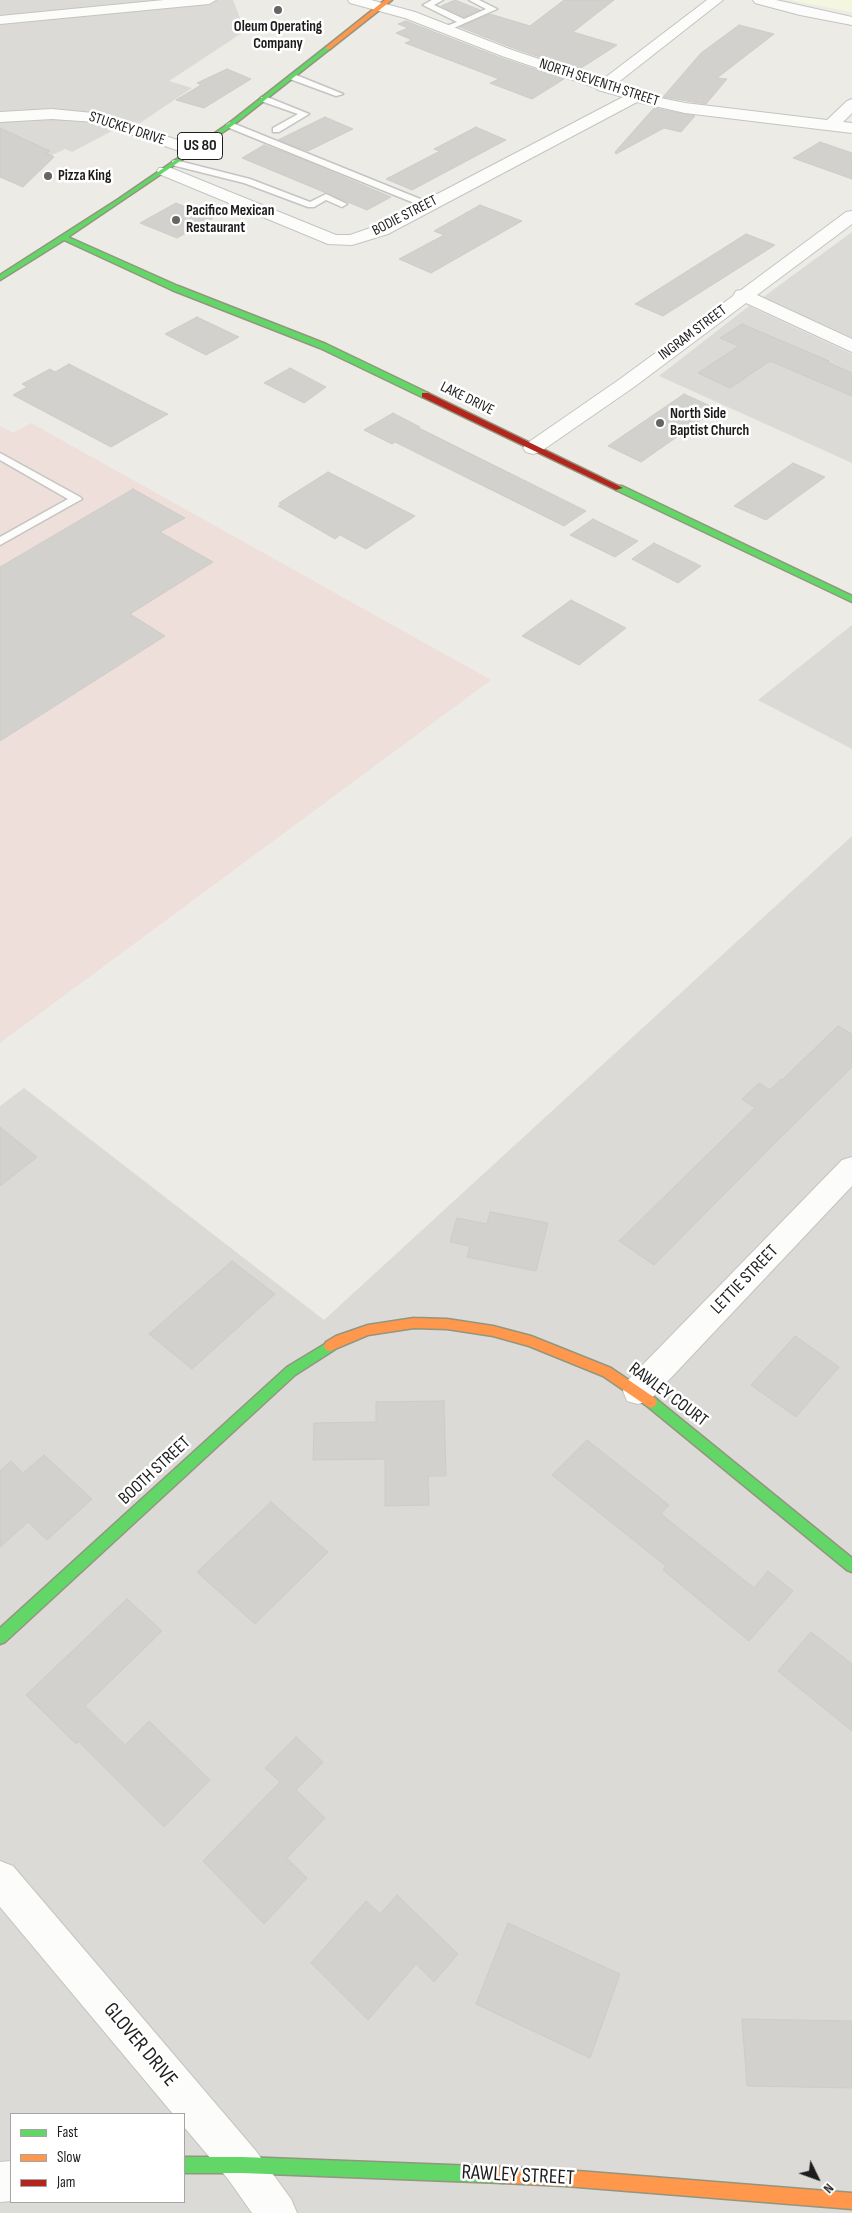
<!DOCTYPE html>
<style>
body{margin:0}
#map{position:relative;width:852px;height:2213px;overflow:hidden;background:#ecebe6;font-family:"Sofia Sans Condensed",sans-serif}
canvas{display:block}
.legend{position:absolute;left:10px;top:2113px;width:175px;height:90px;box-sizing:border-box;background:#fff;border:1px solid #a5a5a5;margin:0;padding:6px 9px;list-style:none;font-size:15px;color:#1d1d1d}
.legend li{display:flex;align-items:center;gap:10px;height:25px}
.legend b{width:25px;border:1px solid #a5a5a5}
.north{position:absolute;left:792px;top:2153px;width:50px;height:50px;-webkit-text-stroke:4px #fff;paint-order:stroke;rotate:132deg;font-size:14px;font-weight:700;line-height:20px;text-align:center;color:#1d1d1d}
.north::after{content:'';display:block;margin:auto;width:18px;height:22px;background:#1d1d1d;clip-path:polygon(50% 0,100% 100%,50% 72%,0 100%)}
</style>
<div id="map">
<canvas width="852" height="2213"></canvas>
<ul class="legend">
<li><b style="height:6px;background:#63d668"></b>Fast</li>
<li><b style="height:6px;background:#ff974d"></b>Slow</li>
<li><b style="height:6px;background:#b3261e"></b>Jam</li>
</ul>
<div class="north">N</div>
</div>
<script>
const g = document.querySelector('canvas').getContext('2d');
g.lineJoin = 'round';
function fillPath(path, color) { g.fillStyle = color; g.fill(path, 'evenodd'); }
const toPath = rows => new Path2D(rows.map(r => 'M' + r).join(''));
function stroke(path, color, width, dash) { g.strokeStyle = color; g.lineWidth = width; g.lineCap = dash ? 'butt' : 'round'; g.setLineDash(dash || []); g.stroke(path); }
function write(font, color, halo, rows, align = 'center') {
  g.font = font + ' "Sofia Sans Condensed",sans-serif'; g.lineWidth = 5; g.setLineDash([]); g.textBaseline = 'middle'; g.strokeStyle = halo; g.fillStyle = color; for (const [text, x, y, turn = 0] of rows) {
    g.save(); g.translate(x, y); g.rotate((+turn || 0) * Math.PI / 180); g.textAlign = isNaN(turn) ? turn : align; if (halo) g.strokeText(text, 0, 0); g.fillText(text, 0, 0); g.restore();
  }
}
fillPath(toPath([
 [0,0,233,0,245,31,169,81,192,88,140,123,129,122,72,152,65,149,13,173,0,168],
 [852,232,852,339,762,298],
 [749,306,852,354,852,463,659,376],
 [852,625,852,749,758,700],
 [852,836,852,2213,0,2213,0,1106,24,1088,324,1320],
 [11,2114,184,2114,184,2202,11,2202]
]), '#dbdad7');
fillPath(toPath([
 [31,423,491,680,0,1043,0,426,13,433]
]), '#eedfdb');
fillPath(toPath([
 [792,0,852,0,852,12,802,3]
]), '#f4f6e0');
const building = toPath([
 [455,0,480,10,464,17,441,6,455,0],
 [564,0,614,0,573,32,617,45,578,70,513,48,460,27,490,14,530,26,564,0],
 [406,21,501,58,564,79,532,99,490,83,499,79,405,43,412,40,396,33,408,28,398,24,406,21],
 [739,25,774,34,717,78,727,79,706,104,663,97,701,53,739,25],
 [227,69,251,79,204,108,176,100,201,85,197,83,227,69],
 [654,108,695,116,681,132,664,128,616,154,615,152,654,108],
 [325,117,353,129,308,151,278,140,325,117],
 [476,127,506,140,412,190,386,179,440,151,434,149,476,127],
 [0,128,50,151,46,153,54,157,23,187,0,177,0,128],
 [820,142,852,153,852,179,793,158,820,142],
 [264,145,296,157,391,197,367,210,242,158,264,145],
 [176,203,213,218,177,238,140,223,176,203],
 [480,205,522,221,431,273,399,259,444,235,434,231,480,205],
 [746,234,775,245,663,316,635,304,746,234],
 [197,317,239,337,206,355,165,334,197,317],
 [742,324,829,361,827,362,852,373,852,396,770,361,730,388,698,373,739,346,720,338,742,324],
 [69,364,151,406,168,414,111,447,13,395,27,387,22,384,50,369,55,372,69,364],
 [290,368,326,387,304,403,264,383,290,368],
 [684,394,717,409,641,462,608,446,684,394],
 [393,413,420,427,419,428,586,511,564,526,395,442,392,444,364,430,393,413],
 [793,463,825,477,766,520,734,506,793,463],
 [328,472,415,516,366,549,340,535,335,539,278,506,281,504,279,503,328,472],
 [133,489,185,518,160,532,213,562,130,614,165,636,0,741,0,567,133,489],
 [593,519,638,541,615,557,570,535,593,519],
 [654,543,701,566,678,583,632,559,654,543],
 [571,600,626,628,579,665,522,636,571,600],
 [838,1026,852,1034,852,1067,775,1143,654,1265,619,1241,755,1108,742,1099,759,1083,770,1090,781,1079,782,1080,838,1026],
 [0,1127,37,1157,0,1186,0,1127],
 [490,1212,548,1223,536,1271,467,1257,470,1246,450,1242,457,1218,487,1224,490,1212],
 [232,1261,275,1294,192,1369,149,1334,232,1261],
 [795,1336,839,1367,796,1417,751,1385,795,1336],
 [444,1401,446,1476,428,1476,429,1505,385,1506,385,1459,313,1460,314,1423,376,1422,376,1402,444,1401],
 [587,1440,669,1505,661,1514,754,1588,768,1571,793,1591,749,1641,663,1570,666,1566,552,1475,587,1440],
 [44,1455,92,1499,47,1540,28,1522,0,1547,0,1471,11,1461,23,1473,44,1455],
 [271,1502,328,1552,255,1624,197,1572,271,1502],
 [127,1599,162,1631,85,1706,125,1745,149,1721,210,1780,164,1827,78,1741,76,1744,26,1695,127,1599],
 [811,1632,852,1664,852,1731,778,1671,811,1632],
 [296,1737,323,1762,296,1790,325,1818,287,1858,307,1878,264,1924,203,1861,280,1782,265,1768,296,1737],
 [397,1895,458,1954,434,1982,416,1964,368,2020,311,1963,366,1901,380,1914,397,1895],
 [508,1923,620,1974,590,2058,476,2004,508,1923],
 [742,2019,852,2021,852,2088,747,2086,742,2019]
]);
fillPath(building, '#d2d1cd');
stroke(building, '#cfccc7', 1);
const lane = toPath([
 [432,0,443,0,434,5,464,19,486,9,469,0,479,0,497,9,447,31,443,29,444,27,457,22,423,5,432,0],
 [290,75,296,75,343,94,336,96,290,79,290,75],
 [261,97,267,97,309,114,279,132,273,132,273,128,298,114,261,101,261,97],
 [230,122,430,203,432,205,430,207,424,207,227,127,226,125,230,122],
 [175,160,250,179,310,202,326,194,347,204,342,207,326,200,314,207,308,207,244,183,172,165,172,161,175,160],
 [0,453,80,497,82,499,0,545,0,537,68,499,0,460,0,453]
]);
const street = toPath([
 [164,0,216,0,209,4,0,24,0,16,164,0],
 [348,0,371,0,415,12,512,50,602,80,707,0,723,0,616,84,651,96,685,103,827,120,847,101,852,99,852,113,843,122,852,123,852,133,685,113,637,102,388,234,352,245,328,244,159,174,157,171,159,168,171,168,336,235,350,235,376,226,623,97,598,90,596,88,502,56,405,18,350,3,348,0],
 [753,0,776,0,852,17,852,25,800,15,755,3,753,0],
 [52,109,103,114,200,148,202,151,200,154,188,154,95,122,52,119,0,122,0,112,52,109],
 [852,211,852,224,757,295,852,339,852,352,746,303,634,387,540,452,533,454,526,452,523,448,526,444,620,379,733,296,736,291,741,290,846,212,852,211],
 [852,1157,852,1186,649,1401,638,1404,627,1401,623,1391,627,1381,842,1160,852,1157],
 [0,1861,13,1866,256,2151,291,2199,297,2213,252,2213,228,2179,184,2127,184,2114,173,2114,0,1907,0,1861],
 [11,2161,11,2201,0,2202,0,2162,11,2161]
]);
const fast = toPath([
 [326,47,331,48,232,126,68,237,178,286,326,344,428,393,428,397,422,397,320,348,172,290,64,240,0,280,0,275,117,200,228,124,326,47],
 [616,486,622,486,852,596,852,602,616,490,616,486],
 [330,1341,334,1342,336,1346,334,1350,295,1375,5,1642,0,1644,0,1628,287,1367,330,1341],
 [651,1396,655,1398,852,1558,852,1572,847,1570,647,1406,645,1402,647,1398,651,1396],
 [184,2157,242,2157,502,2167,508,2169,510,2175,508,2181,502,2183,242,2173,184,2173,184,2157]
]);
const slow = toPath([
 [385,0,392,0,330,49,326,49,326,47,385,0],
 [414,1318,447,1319,493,1326,531,1336,611,1368,655,1398,657,1402,655,1406,651,1408,647,1406,603,1376,529,1346,493,1336,447,1329,414,1328,368,1335,330,1351,326,1350,324,1346,326,1342,336,1336,368,1325,414,1318],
 [502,2167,565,2170,852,2193,852,2209,565,2186,502,2183,496,2181,494,2175,496,2169,502,2167]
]);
const jam = toPath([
 [422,393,428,393,623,488,616,490,422,397,422,393]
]);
stroke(lane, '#c4c4c2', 3);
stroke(street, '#c4c4c2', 2);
stroke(fast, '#92967e', 3);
stroke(slow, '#92967e', 3);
stroke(jam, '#92967e', 3);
fillPath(lane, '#fcfcfb');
fillPath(street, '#fcfcfb');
fillPath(fast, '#63d668');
fillPath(slow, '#ff974d');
fillPath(jam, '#b3261e');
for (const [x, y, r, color] of [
 [278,10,5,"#656563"],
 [48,176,5,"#656563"],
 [176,220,5,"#656563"],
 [660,423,5,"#656563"]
]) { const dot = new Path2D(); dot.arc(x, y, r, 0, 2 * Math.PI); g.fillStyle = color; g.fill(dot); stroke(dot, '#fff', 2); }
write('bold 15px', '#1d1d1d', '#fff', [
 ["Oleum Operating",278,27,"center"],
 ["Company",278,44,"center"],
 ["Pizza King",58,176],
 ["Pacifico Mexican",186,211],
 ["Restaurant",186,228],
 ["North Side",670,414],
 ["Baptist Church",670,431]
], 'left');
write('15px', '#1d1d1d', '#fff', [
 ["NORTH SEVENTH STREET",599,83,18],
 ["STUCKEY DRIVE",127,129,18],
 ["BODIE STREET",405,216,-27],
 ["INGRAM STREET",693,333,-37],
 ["LAKE DRIVE",467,399,26]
]);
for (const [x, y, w] of [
 [200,146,45]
]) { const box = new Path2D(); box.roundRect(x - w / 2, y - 13.5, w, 27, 4); g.fillStyle = '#fff'; g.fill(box); stroke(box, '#1d1d1d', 1); }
write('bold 16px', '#1d1d1d', null, [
 ["US 80",200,146]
]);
write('18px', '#1d1d1d', '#fff', [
 ["LETTIE STREET",745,1280,-46],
 ["RAWLEY COURT",668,1395,37],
 ["BOOTH STREET",155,1471,-43]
]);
write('21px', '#1d1d1d', '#fff', [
 ["GLOVER DRIVE",140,2045,50],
 ["RAWLEY STREET",518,2176,3]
]);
</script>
